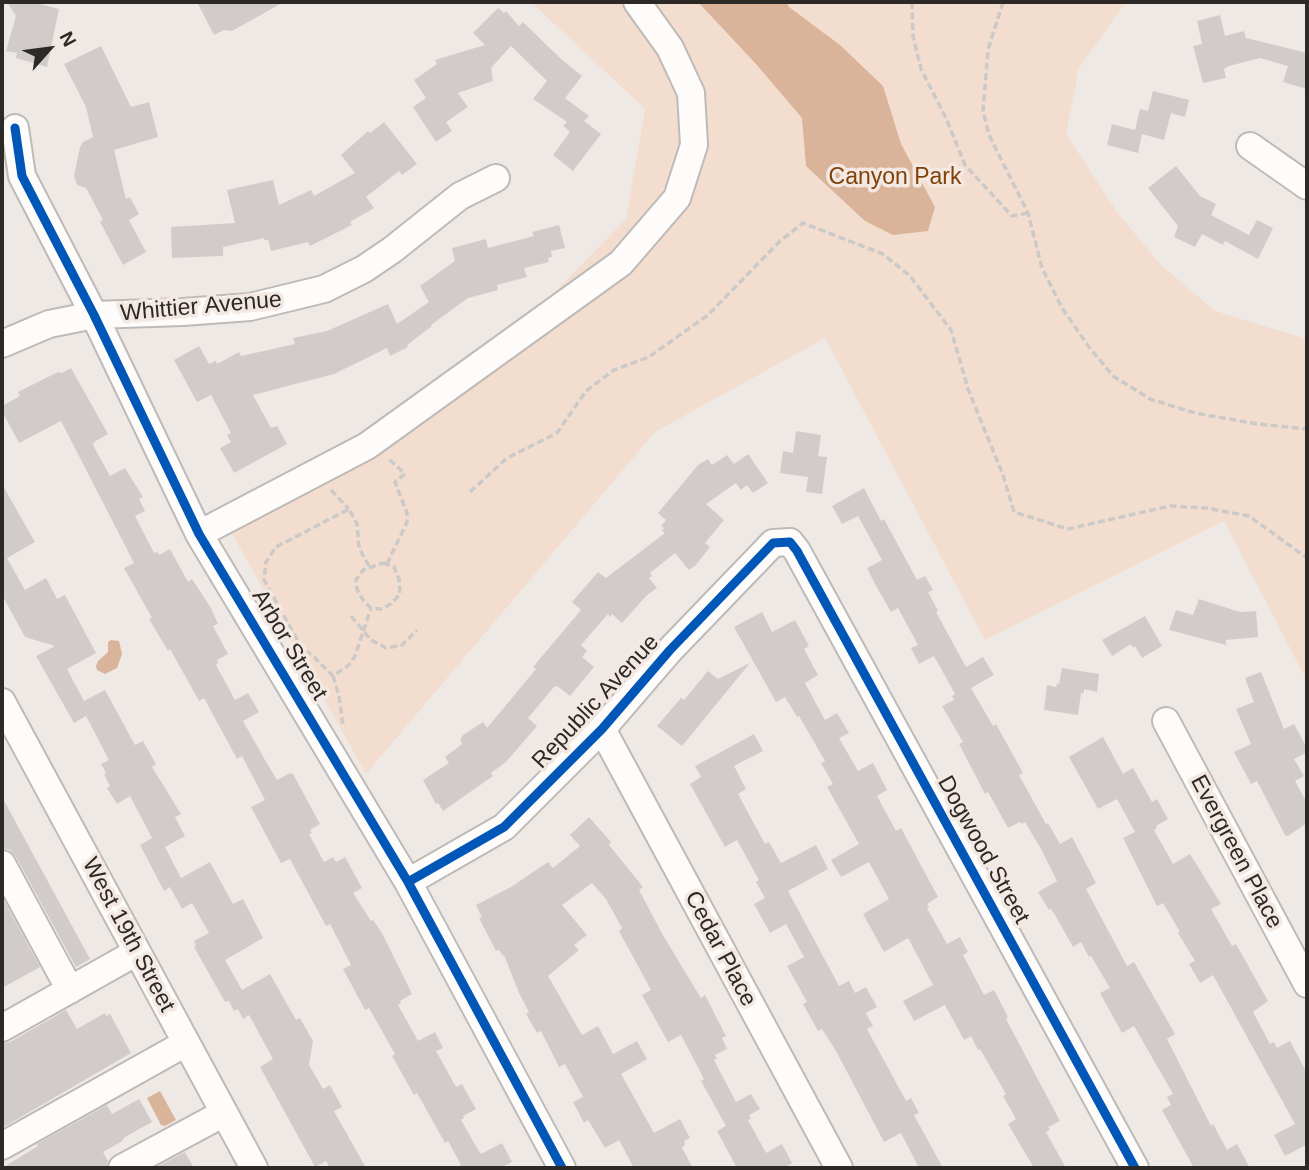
<!DOCTYPE html>
<style>
body{margin:0}
#map{position:relative;width:1309px;height:1170px;overflow:hidden;background:#efe9e6;font-family:Arial,sans-serif}
canvas{display:block}
.frame{position:absolute;inset:0;border:4px solid #2c2926;pointer-events:none}
.north{position:absolute;left:14px;top:14px;width:70px;height:70px;-webkit-text-stroke:5px #f3e8e2;paint-order:stroke;rotate:62deg;font-size:19px;font-weight:700;line-height:28px;text-align:center;color:#2c2926}
.north::after{content:'';display:block;margin:auto;width:24px;height:32px;background:#2c2926;clip-path:polygon(50% 0,100% 100%,50% 72%,0 100%)}
</style>
<div id="map">
<canvas width="1309" height="1170"></canvas>
<div class="frame"></div>
<div class="north">N</div>
</div>
<script>
const g = document.querySelector('canvas').getContext('2d');
g.lineJoin = 'round';
function fillPath(path, color) { g.fillStyle = color; g.fill(path, 'evenodd'); }
const toPath = rows => new Path2D(rows.map(r => 'M' + r).join(''));
function stroke(path, color, width, dash) { g.strokeStyle = color; g.lineWidth = width; g.lineCap = dash ? 'butt' : 'round'; g.setLineDash(dash || []); g.stroke(path); }
function write(font, color, halo, rows, align = 'center') {
  g.font = font + ' Arial,sans-serif'; g.lineWidth = 7; g.setLineDash([]); g.textBaseline = 'middle'; g.strokeStyle = halo; g.fillStyle = color; for (const [text, x, y, turn = 0] of rows) {
    g.save(); g.translate(x, y); g.rotate((+turn || 0) * Math.PI / 180); g.textAlign = isNaN(turn) ? turn : align; if (halo) g.strokeText(text, 0, 0); g.fillText(text, 0, 0); g.restore();
  }
}
fillPath(toPath([
 [531,2,1126,2,1079,68,1066,134,1117,212,1161,265,1215,311,1307,339,1307,681,1224,521,985,640,825,338,655,432,366,774,230,530,476,373,626,219,645,109]
]), '#f3ddce');
fillPath(toPath([
 [698,2,786,2,789,7,840,45,883,86,901,144,935,207,928,231,893,235,865,221,806,166,802,118,756,64],
 [111,640,119,641,122,654,117,668,105,674,97,670,96,666,98,661,108,652,108,642],
 [160,1091,176,1120,165,1126,161,1125,147,1098]
]), '#d9b49b');
fillPath(toPath([
 [7,2,33,2,59,9,47,67,16,58,17,53,6,51,16,16],
 [197,2,284,2,232,31,224,30,214,35],
 [498,8,504,13,506,11,519,26,523,22,560,58,582,76,565,98,589,116,584,121,601,134,573,171,553,155,570,132,563,126,567,122,533,99,547,81,511,46,491,68,493,81,458,93,468,107,446,122,452,131,436,142,413,107,426,98,414,80,437,64,435,60,485,45,473,33],
 [1220,15,1225,36,1244,31,1246,38,1307,53,1307,89,1283,82,1288,66,1260,58,1229,66,1224,69,1226,78,1203,83,1193,46,1202,44,1197,21],
 [101,46,131,107,149,102,158,137,114,150,126,199,130,197,139,214,129,220,146,252,123,265,100,222,103,220,86,188,77,185,74,176,80,147,83,142,93,137,86,107,64,64],
 [1153,91,1189,100,1185,117,1171,113,1164,140,1142,134,1138,153,1107,145,1112,124,1135,130,1140,109,1148,111],
 [384,122,417,164,402,175,399,171,366,197,374,208,350,222,352,225,310,246,308,242,271,251,268,240,264,240,264,238,223,247,223,256,172,258,171,227,235,223,227,190,273,180,279,205,311,190,314,196,355,173,341,155,368,131,370,133],
 [1176,166,1200,196,1216,204,1211,215,1249,235,1257,220,1273,228,1258,259,1225,241,1223,245,1202,234,1195,247,1174,237,1178,226,1148,188],
 [559,225,565,248,551,251,552,257,548,258,549,262,524,268,527,277,497,285,498,290,468,298,431,325,432,326,407,345,408,347,390,356,387,348,334,374,253,395,271,428,277,426,287,444,234,473,220,448,231,442,227,435,231,433,211,395,197,402,174,360,199,346,209,364,216,361,217,364,239,352,241,356,295,344,293,338,327,331,388,304,397,324,429,302,420,286,455,261,452,248,486,239,488,248,534,236,532,232],
 [71,368,108,434,94,442,93,445,110,476,125,468,143,497,139,499,145,511,135,516,154,553,157,552,159,555,170,549,188,582,192,579,211,608,218,624,213,626,228,654,217,660,218,663,216,665,235,700,248,693,259,712,243,721,265,760,277,780,290,773,293,774,320,824,310,830,312,833,309,834,324,862,333,857,336,862,345,857,362,888,353,893,371,921,373,920,382,933,412,994,400,1001,401,1003,398,1005,418,1041,435,1032,443,1048,436,1051,456,1087,462,1084,476,1109,463,1116,464,1118,461,1120,477,1148,481,1154,502,1143,512,1162,500,1168,455,1168,461,1165,448,1141,445,1143,417,1093,414,1095,392,1056,395,1054,369,1008,365,1010,343,969,351,965,330,924,326,926,290,859,281,863,251,807,265,800,242,756,237,759,204,698,199,701,170,649,168,651,149,619,152,618,124,568,134,563,61,421,19,443,2,411,2,406,20,396,18,392,58,372,62,373],
 [796,431,821,435,818,456,827,457,822,494,806,492,808,477,780,473,783,451,793,453],
 [748,454,768,483,753,493,747,485,741,490,736,483,706,504,724,520,705,543,710,547,695,566,689,570,675,553,650,573,652,576,649,578,657,588,646,596,622,623,612,614,610,617,608,614,581,645,587,651,582,657,594,667,570,696,557,686,554,687,528,718,537,726,506,762,491,773,493,776,443,811,438,803,436,804,423,780,449,763,445,757,462,744,460,740,463,735,483,722,487,728,536,669,533,667,581,610,572,602,598,572,606,578,665,533,662,531,664,528,661,526,666,520,658,513,698,465,708,459,712,465,727,455,734,464],
 [2,484,35,542,7,558,25,590,46,578,57,599,65,595,96,653,67,669,84,701,105,690,135,745,143,741,156,764,152,767,181,814,175,817,185,836,165,847,181,878,210,862,233,904,243,899,263,938,225,960,242,990,270,974,296,1020,300,1018,313,1041,309,1065,323,1089,330,1085,342,1107,334,1111,366,1168,330,1168,326,1161,315,1167,260,1067,273,1059,249,1015,243,1019,238,1009,234,1011,229,1001,225,1002,194,947,196,946,194,941,209,933,192,903,182,909,170,887,164,891,140,845,152,838,130,796,117,804,107,788,110,786,104,774,106,773,101,764,109,760,86,716,74,723,36,656,55,646,25,637,2,595],
 [864,488,881,521,884,519,917,580,925,576,933,590,928,592,938,611,936,612,966,667,983,657,994,675,971,688,993,726,996,724,1023,773,1019,775,1046,824,1048,823,1060,844,1072,837,1096,883,1086,889,1127,966,1134,962,1175,1034,1167,1039,1211,1126,1213,1124,1227,1150,1237,1144,1250,1168,1194,1168,1162,1110,1171,1105,1167,1097,1173,1094,1134,1026,1122,1033,1100,993,1110,988,1091,956,1089,957,1081,942,1073,947,1055,915,1051,909,1049,910,1038,892,1057,881,1041,849,1025,822,1022,824,1020,822,1008,828,988,792,985,794,959,744,963,742,942,706,954,700,952,696,955,694,934,656,919,664,911,648,918,645,898,608,891,612,875,584,867,568,882,560,858,516,842,524,832,506],
 [1199,599,1240,612,1256,611,1258,637,1226,640,1226,645,1169,630,1176,610,1193,615],
 [762,612,772,632,795,620,809,646,804,649,818,675,805,683,825,720,837,713,849,733,839,738,858,771,873,763,887,790,877,796,896,831,901,828,938,897,927,904,929,907,927,908,947,944,960,937,968,952,963,955,984,995,994,990,1008,1017,1006,1019,1060,1121,1048,1127,1050,1130,1046,1132,1066,1168,1034,1168,1008,1124,1016,1119,1003,1096,1006,1094,980,1049,978,1050,971,1036,964,1040,945,1005,914,1021,903,1001,933,985,908,938,884,952,863,914,889,899,869,862,841,877,831,860,859,844,827,787,833,784,821,763,825,761,799,716,797,717,785,697,776,702,734,627],
 [1145,616,1162,646,1142,658,1135,646,1133,648,1131,644,1112,656,1102,640],
 [750,663,682,746,657,726,681,698,684,700,708,671,718,679],
 [1062,668,1099,674,1097,692,1084,689,1084,693,1081,693,1078,715,1044,710,1047,685,1056,687,1057,683,1059,684],
 [1261,672,1284,729,1294,724,1307,748,1307,752,1294,759,1304,776,1295,781,1307,803,1307,823,1288,836,1285,835,1257,781,1251,784,1234,752,1251,744,1236,709,1254,702,1245,678],
 [754,734,763,751,734,766,746,789,738,794,765,844,769,842,781,863,816,845,828,869,788,891,839,986,849,981,855,993,866,987,877,1007,866,1013,873,1026,867,1029,906,1101,911,1098,919,1113,914,1115,943,1168,919,1168,901,1133,884,1142,836,1051,822,1029,818,1031,803,1004,807,1002,787,966,804,957,786,924,770,933,754,904,765,898,756,882,759,880,737,840,725,847,690,784,701,777,695,766],
 [1103,737,1123,774,1133,768,1152,802,1157,799,1168,819,1156,826,1157,828,1154,830,1173,864,1190,854,1221,904,1211,909,1232,946,1236,944,1268,1001,1253,1012,1270,1044,1274,1042,1277,1048,1290,1041,1307,1073,1307,1147,1306,1145,1285,1156,1274,1135,1295,1124,1213,975,1200,983,1189,964,1195,961,1178,933,1180,932,1163,903,1157,906,1123,838,1135,832,1117,799,1098,809,1069,757],
 [2,797,90,959,76,967,16,857,10,850,2,848],
 [589,817,611,842,609,845,643,887,639,890,664,937,701,998,705,995,726,1036,722,1038,727,1049,715,1055,717,1058,714,1060,736,1102,751,1094,760,1109,749,1115,751,1119,748,1120,766,1153,782,1144,792,1163,784,1168,737,1168,717,1131,726,1126,701,1081,704,1079,681,1035,668,1042,642,995,651,990,619,931,622,928,606,899,592,883,562,905,587,935,574,945,579,950,548,976,582,1035,598,1026,613,1054,637,1041,647,1059,621,1074,654,1133,680,1119,690,1138,684,1141,685,1144,682,1148,693,1168,634,1168,619,1140,605,1148,588,1120,584,1123,573,1102,583,1097,565,1064,559,1067,541,1031,537,1033,526,1014,529,1012,519,993,504,955,503,956,499,950,496,951,479,918,482,917,476,905,511,887,548,862,553,868,580,846,570,835],
 [2,897,40,967,2,988],
 [66,1010,77,1029,105,1013,106,1016,110,1014,131,1053,2,1128,2,1044,10,1042],
 [139,1099,152,1122,125,1137,121,1142,103,1152,108,1161,106,1168,2,1168,38,1146,37,1144,107,1105,112,1114],
 [185,1152,194,1168,155,1168]
]), '#d1ccca');
const minor = toPath([
 [15,128,22,176,94,315,199,534,408,882,562,1168],
 [1250,146,1307,186],
 [2,344,49,324,94,315,183,312,250,307,324,289,364,269,392,250,460,196,496,178],
 [199,534,367,446,621,263,677,198,694,145,691,93,670,48,637,2],
 [2,702,254,1168],
 [1166,721,1307,984],
 [602,729,839,1168],
 [2,864,70,990],
 [408,882,504,827,602,729,670,650,773,543,790,542,797,551,1135,1168],
 [2,1028,137,952],
 [2,1146,186,1043],
 [122,1168,224,1113]
]);
stroke(minor, '#bebab7', 30);
stroke(toPath([
 [912,2,913,36,921,69,946,118,965,165,1012,216,1028,213],
 [1003,2,988,50,983,111,989,135,1028,213,1042,268,1062,308,1089,347,1113,376,1150,399,1195,413,1257,424,1307,429],
 [331,490,349,509],
 [470,492,507,458,557,433,586,391,614,370,649,357,708,315,780,241,803,223,883,254,910,276,951,330,968,389,1003,475,1014,512,1068,529,1170,506,1206,508,1249,516,1307,558],
 [383,563,394,567,399,579,400,594,391,604,381,609,371,608,363,600,357,589,356,580,363,570,383,563],
 [387,564,407,522,407,513,395,482,405,474,388,458],
 [369,566,359,548,357,524,349,509,276,547,266,562,264,580,303,650,312,655,333,676,349,665,355,656,371,608],
 [351,616,371,640,386,648,402,645,417,630],
 [333,676,339,696,343,725]
]), '#cbcac9', 3.5, [7, 3.5]);
stroke(minor, '#fdfcfb', 26);
stroke(toPath([
 [15,128,22,176,94,315,199,534,408,882,562,1168],
 [408,882,504,827,602,729,670,650,773,543,790,542,797,551,1135,1168]
]), '#0057b8', 9);
write('23px', '#80420a', '#f3e8e2', [
 ["Canyon Park",895,178]
]);
write('23px', '#2c2926', '#f3e8e2', [
 ["Whittier Avenue",201,307,-5],
 ["Arbor Street",289,645,59],
 ["Republic Avenue",596,702,-47],
 ["Dogwood Street",983,850,61],
 ["Evergreen Place",1236,852,62],
 ["West 19th Street",128,935,62],
 ["Cedar Place",720,949,62]
]);
</script>
